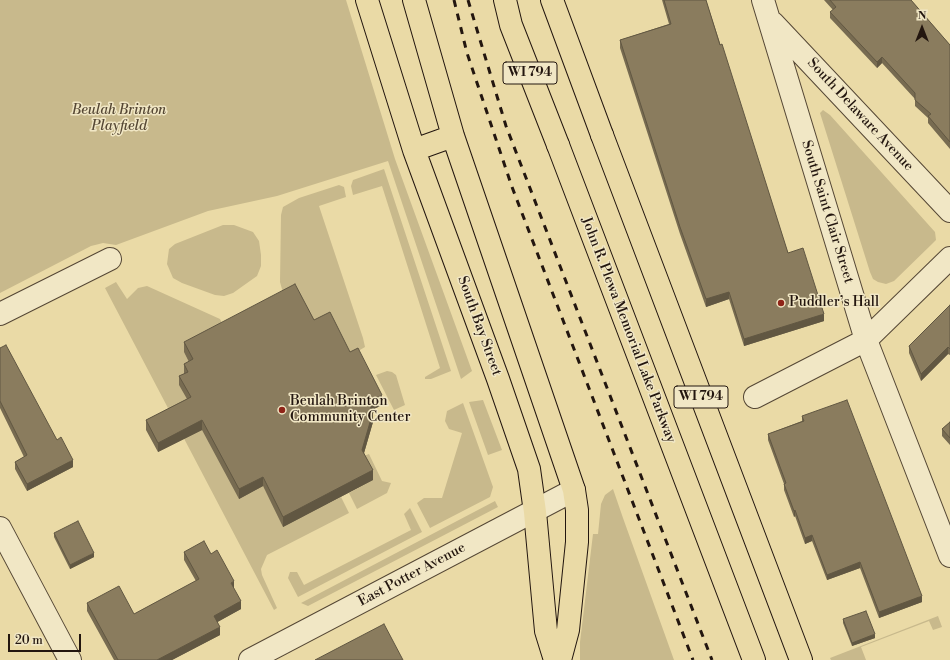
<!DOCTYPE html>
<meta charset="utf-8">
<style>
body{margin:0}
#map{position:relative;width:950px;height:660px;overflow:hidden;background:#eadaa6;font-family:"Libre Bodoni",serif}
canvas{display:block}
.north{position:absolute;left:902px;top:8px;width:40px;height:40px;-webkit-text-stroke:3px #f1e7c5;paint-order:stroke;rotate:0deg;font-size:11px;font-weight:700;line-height:16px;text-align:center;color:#23160f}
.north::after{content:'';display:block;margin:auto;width:14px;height:18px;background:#23160f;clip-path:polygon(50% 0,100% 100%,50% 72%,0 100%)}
.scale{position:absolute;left:8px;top:634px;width:73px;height:18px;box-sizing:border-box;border:2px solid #23160f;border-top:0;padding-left:5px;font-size:12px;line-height:14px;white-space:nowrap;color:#23160f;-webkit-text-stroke:3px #f1e7c5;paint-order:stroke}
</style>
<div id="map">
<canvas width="950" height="660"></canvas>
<div class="north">N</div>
<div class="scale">20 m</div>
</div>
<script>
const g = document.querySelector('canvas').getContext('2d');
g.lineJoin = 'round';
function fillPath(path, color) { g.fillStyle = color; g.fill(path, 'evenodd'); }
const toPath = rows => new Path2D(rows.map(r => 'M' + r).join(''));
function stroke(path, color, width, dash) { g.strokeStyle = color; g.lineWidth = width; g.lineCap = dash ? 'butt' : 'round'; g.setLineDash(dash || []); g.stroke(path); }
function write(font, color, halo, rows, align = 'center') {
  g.font = font + ' "Libre Bodoni",serif'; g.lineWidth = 3; g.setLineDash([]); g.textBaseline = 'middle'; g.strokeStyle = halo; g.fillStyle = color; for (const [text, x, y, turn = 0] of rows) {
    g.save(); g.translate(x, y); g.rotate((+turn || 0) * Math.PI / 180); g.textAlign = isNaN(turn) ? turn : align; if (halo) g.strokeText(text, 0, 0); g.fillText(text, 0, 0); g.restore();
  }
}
fillPath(toPath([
 [0,0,346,0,395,159,472,371,461,379,388,161,277,196,208,211,116,245,103,243,91,246,0,293],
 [823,110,830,115,935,232,936,240,932,244,894,281,886,284,878,282,873,279,870,272,820,113],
 [384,169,451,371,431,379,425,379,425,377,440,368,382,186,353,195,351,186,353,180],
 [339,185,344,187,346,197,319,206,363,338,365,347,348,357,314,330,285,300,280,282,281,215,283,207,299,198],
 [223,225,234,225,253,232,259,241,261,255,261,266,257,276,233,293,224,296,215,295,182,283,173,278,167,264,169,249,175,244],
 [116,282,127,299,138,288,147,286,220,319,226,331,263,486,284,526,341,497,349,513,267,555,261,569,262,575,277,608,274,610,105,288],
 [387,371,392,372,396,375,405,405,394,410,376,375],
 [483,400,502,450,488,455,469,402],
 [463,403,493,487,490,497,430,528,417,503,424,498,442,498,462,433,449,429,445,421,447,411],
 [369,454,382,481,391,483,387,493,357,509,349,493,373,480,361,457],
 [613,489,623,518,674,660,580,660,580,642,593,534,598,534,601,504,605,495],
 [495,501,498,507,308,606,301,603],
 [410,508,422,532,298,597,288,578,290,572,297,572,304,585,411,530,404,514],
 [938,616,942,627,933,630,929,621,861,647,866,660,831,660,830,658]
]), '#c8b98c');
const minor = toPath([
 [763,0,866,340,950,556],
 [773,23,950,211],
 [0,314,110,259],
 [755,397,866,340,950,258],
 [0,528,70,660],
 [250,660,574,490]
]);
const major = toPath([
 [367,0,414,150,498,379,529,469,535,512,546,631,555,660],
 [414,0,453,136,574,490,577,510,577,542,568,630,560,660],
 [602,135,801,660],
 [558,145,754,660],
 [414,150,453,136]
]);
const highway = toPath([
 [505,0,511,25,558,145],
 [552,0,602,135]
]);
stroke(minor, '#554735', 24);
stroke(major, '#23160f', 24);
stroke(highway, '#23160f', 24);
stroke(minor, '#f1e7c5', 22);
stroke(major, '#eadaa6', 22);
stroke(highway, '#eadaa6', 22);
stroke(toPath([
 [454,0,467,53,512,187,693,660],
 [468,0,506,126,712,660]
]), '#23160f', 3, [7, 7]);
fillPath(toPath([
 [662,0,706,0,788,253,824,321,744,346,729,299,706,307,680,234,620,48,620,40,669,24],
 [824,0,911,0,950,45,950,149,928,123,928,118,915,106,915,99,882,63,877,68,830,18,830,12,833,10],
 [950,305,950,355,948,354,921,381,909,353,909,346],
 [314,320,350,352,382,405,372,410,373,422,364,453,373,480,283,527,263,486,239,499,202,430,158,452,146,430,146,420,187,399,179,385,179,376,184,374,184,364,189,362,184,352,184,342],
 [0,348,73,467,27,491,15,469,15,462,24,457,0,408],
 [802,416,922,602,879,618,860,568,827,580,812,541,805,544,795,516,794,517,784,490,784,484,768,440,768,434,802,421],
 [950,422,950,445,942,436,942,429],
 [54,533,94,557,70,569,54,537],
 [184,552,211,554,234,589,241,609,217,622,220,635,172,660,114,660,87,611,87,603,134,614,196,581,184,560],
 [843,619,875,638,852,646,843,623]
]), '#776b51');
fillPath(toPath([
 [882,57,882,63,877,68,877,62],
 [729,292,729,299,706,307,706,299],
 [824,314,824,321,744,346,744,339],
 [948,347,948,354,921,381,921,374],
 [382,395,382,405,368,412,368,402],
 [373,412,373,422,362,460,362,450],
 [202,420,202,430,158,452,158,443],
 [73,460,73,467,27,491,27,484],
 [373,470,373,480,283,527,283,517],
 [263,477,263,486,239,499,239,489],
 [795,510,795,516,794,517,794,511],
 [812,535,812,541,805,544,805,538],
 [94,553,94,557,70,569,70,565],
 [860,562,860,568,827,580,827,575],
 [234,581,234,589,231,583],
 [922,596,922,602,879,618,879,612],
 [241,601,241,609,214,624,214,616],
 [220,627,220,635,172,660,157,660],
 [875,634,875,638,852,646,852,643]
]), '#615742');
const building = toPath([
 [664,0,706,0,720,45,722,44,788,253,803,248,824,314,744,339,729,292,706,299,680,227,620,40,671,24,664,0],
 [830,0,911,0,950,45,950,142,928,116,931,114,915,100,915,93,882,57,877,62,830,12,836,7,830,0],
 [295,284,314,320,330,312,350,352,358,348,382,395,368,402,373,412,362,450,373,470,283,517,263,477,239,489,202,420,158,443,146,420,191,397,179,376,188,372,184,364,193,359,184,342,295,284],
 [950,305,950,349,948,347,921,374,909,346,950,305],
 [6,345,57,440,61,437,73,460,27,484,15,462,27,455,0,401,0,348,6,345],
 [847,400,922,596,879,612,860,562,827,575,812,535,805,538,795,510,794,511,784,484,786,483,768,434,804,421,802,416,847,400],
 [950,422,950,438,942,429,950,422],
 [78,521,94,553,70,565,54,533,78,521],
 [204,541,211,554,217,550,234,581,231,583,241,601,214,616,220,627,157,660,118,660,87,603,119,586,134,614,199,579,184,552,204,541],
 [866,611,875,634,852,643,843,619,866,611],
 [384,624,403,660,315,660,384,624]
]);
fillPath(building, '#8a7c5e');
stroke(building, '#615742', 1);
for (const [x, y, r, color] of [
 [781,303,4,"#8f2418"],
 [282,410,4,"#8f2418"]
]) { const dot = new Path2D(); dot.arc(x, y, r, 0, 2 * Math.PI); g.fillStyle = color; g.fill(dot); stroke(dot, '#f1e7c5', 1.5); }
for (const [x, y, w] of [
 [530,73,54],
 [701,397,54]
]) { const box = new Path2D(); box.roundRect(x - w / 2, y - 11, w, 22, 3); g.fillStyle = '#f1e7c5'; g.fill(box); stroke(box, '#23160f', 1); }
write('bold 13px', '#23160f', null, [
 ["WI 794",530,73],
 ["WI 794",701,397]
]);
write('italic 14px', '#554734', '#f1e7c5', [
 ["Beulah Brinton",119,111],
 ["Playfield",119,127]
]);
write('14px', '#23160f', '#f1e7c5', [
 ["South Delaware Avenue",860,115,47],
 ["South Saint Clair Street",827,212,73],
 ["South Bay Street",479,326,70],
 ["John R. Plewa Memorial Lake Parkway",628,330,69],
 ["East Potter Avenue",412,575,-28]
]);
write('14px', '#23160f', '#f1e7c5', [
 ["Puddler’s Hall",789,303],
 ["Beulah Brinton",290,402],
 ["Community Center",290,418]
], 'left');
</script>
